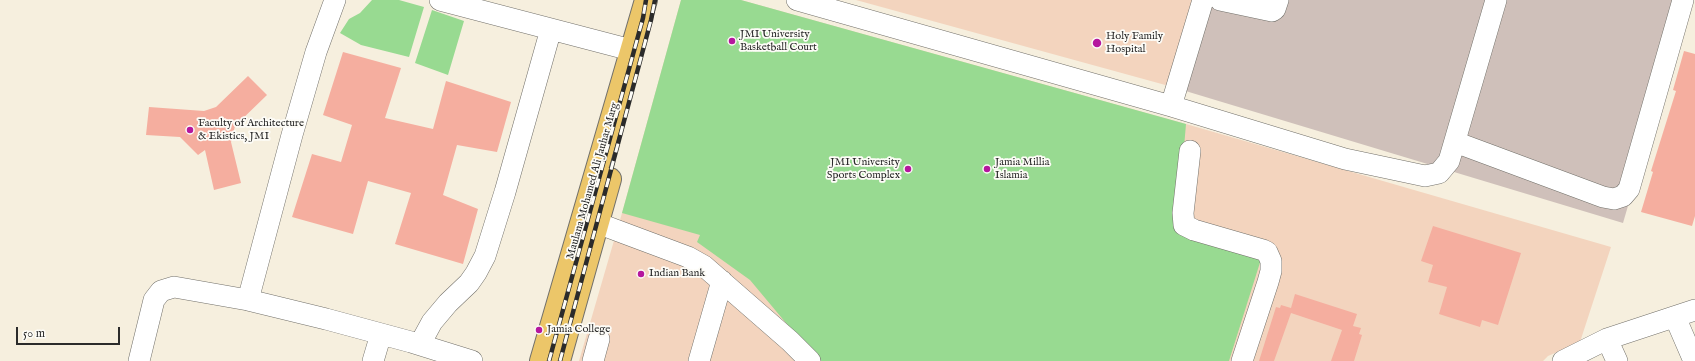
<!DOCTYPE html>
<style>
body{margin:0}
#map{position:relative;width:1695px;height:361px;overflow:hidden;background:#f6efde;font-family:"IM FELL English",serif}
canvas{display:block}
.scale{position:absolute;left:16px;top:327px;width:104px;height:18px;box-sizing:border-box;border:2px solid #2b2b2b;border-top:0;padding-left:5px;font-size:12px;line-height:14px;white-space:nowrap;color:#2b2b2b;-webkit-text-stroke:3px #fdfcf7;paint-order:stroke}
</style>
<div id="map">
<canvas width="1695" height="361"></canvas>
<div class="scale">50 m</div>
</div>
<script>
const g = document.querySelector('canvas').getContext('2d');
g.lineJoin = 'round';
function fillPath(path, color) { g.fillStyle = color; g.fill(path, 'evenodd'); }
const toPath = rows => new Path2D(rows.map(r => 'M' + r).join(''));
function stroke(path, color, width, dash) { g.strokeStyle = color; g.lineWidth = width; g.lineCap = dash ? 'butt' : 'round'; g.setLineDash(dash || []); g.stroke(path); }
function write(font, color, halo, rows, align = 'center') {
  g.font = font + ' "IM FELL English",serif'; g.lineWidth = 3.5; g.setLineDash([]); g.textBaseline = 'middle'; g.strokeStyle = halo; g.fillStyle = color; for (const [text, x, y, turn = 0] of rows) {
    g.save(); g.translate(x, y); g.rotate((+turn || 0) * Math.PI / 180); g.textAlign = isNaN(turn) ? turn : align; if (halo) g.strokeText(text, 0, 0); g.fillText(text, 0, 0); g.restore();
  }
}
fillPath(toPath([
 [681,0,741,0,1186,124,1611,247,1580,342,1548,356,1543,361,579,361,622,213],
 [856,0,1194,0,1169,86]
]), '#f3d4be');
fillPath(toPath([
 [1194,0,1688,0,1623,223,1169,86]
]), '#cfc0ba');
fillPath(toPath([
 [372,0,399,0,424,7,409,57,361,45,340,33,349,19,360,13],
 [681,0,741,0,1186,124,1177,229,1263,253,1229,361,821,361,786,323,750,280,697,242,700,235,622,213],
 [432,10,464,21,448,75,415,63]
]), '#98da91');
fillPath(toPath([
 [1684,51,1695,54,1695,216,1692,226,1641,212,1653,172,1651,171,1676,91,1673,90],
 [343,52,401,68,385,118,433,129,446,81,511,102,497,152,457,145,443,195,478,209,463,264,395,244,411,193,368,181,353,234,292,217,312,154,341,162,352,125,323,115],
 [248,76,267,95,235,126,231,142,241,183,214,190,205,150,198,155,180,137,146,135,149,107,204,111,216,107],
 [1433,226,1521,253,1498,325,1482,320,1480,327,1439,314,1447,287,1428,282,1433,265,1421,261],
 [1295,294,1357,314,1353,326,1361,328,1359,334,1362,335,1354,361,1331,361,1342,330,1291,313,1274,361,1259,361,1276,307,1280,308,1281,305,1291,308]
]), '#f5ae9f');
const minor = toPath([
 [440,0,631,50],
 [797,0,1171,106,1345,159,1425,176,1439,173,1449,161,1496,0],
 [1220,0,1272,11,1275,9,1278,0],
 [1171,106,1203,0],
 [1455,142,1603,197,1614,199,1623,196,1629,189,1683,0],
 [1190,151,1183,213,1184,225,1194,230,1263,250,1267,252,1271,261,1271,271,1268,282,1242,361],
 [597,223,688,257,704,266,790,341,810,361],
 [248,300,292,135,316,52,335,0],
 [1675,317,1694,361],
 [1607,339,1617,361],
 [420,344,432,322,448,303,469,283,476,273,485,256,505,192,551,29],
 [139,361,154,300,161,291,174,287,248,300,326,319,411,342,472,361],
 [373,361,381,334],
 [593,361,599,339],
 [699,361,722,281],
 [1563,361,1607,339,1695,310]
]);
const major = toPath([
 [541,361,646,0],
 [559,361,610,179]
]);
stroke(minor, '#72706a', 22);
stroke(major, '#72706a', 24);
stroke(minor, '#fff', 21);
stroke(major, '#ecc669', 22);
const rail = toPath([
 [549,361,643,18,646,0],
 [560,361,651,20,655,0]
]);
stroke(rail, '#2b2b2b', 4.5);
stroke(rail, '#fdfcf7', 3, [9]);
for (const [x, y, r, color] of [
 [732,41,4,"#b5179e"],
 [1097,43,5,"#b5179e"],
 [190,130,4,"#b5179e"],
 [908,169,4,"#b5179e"],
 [987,169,4,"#b5179e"],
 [641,274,4,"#b5179e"],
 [539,330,4,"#b5179e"]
]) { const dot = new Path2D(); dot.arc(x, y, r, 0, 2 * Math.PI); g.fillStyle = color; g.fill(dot); stroke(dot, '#fdfcf7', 1.5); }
write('11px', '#2b2b2b', '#fdfcf7', [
 ["JMI University",740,35],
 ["Basketball Court",740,48],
 ["Holy Family",1106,37],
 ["Hospital",1106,50],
 ["Faculty of Architecture",198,124],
 ["& Ekistics, JMI",198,137],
 ["JMI University",900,163,"right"],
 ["Sports Complex",900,176,"right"],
 ["Jamia Millia",995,163],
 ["Islamia",995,176],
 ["Indian Bank",649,274],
 ["Jamia College",547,330]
], 'left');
write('11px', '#2b2b2b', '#fdfcf7', [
 ["Maulana Mohamed Ali Jauhar Marg",593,181,-74]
]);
</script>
